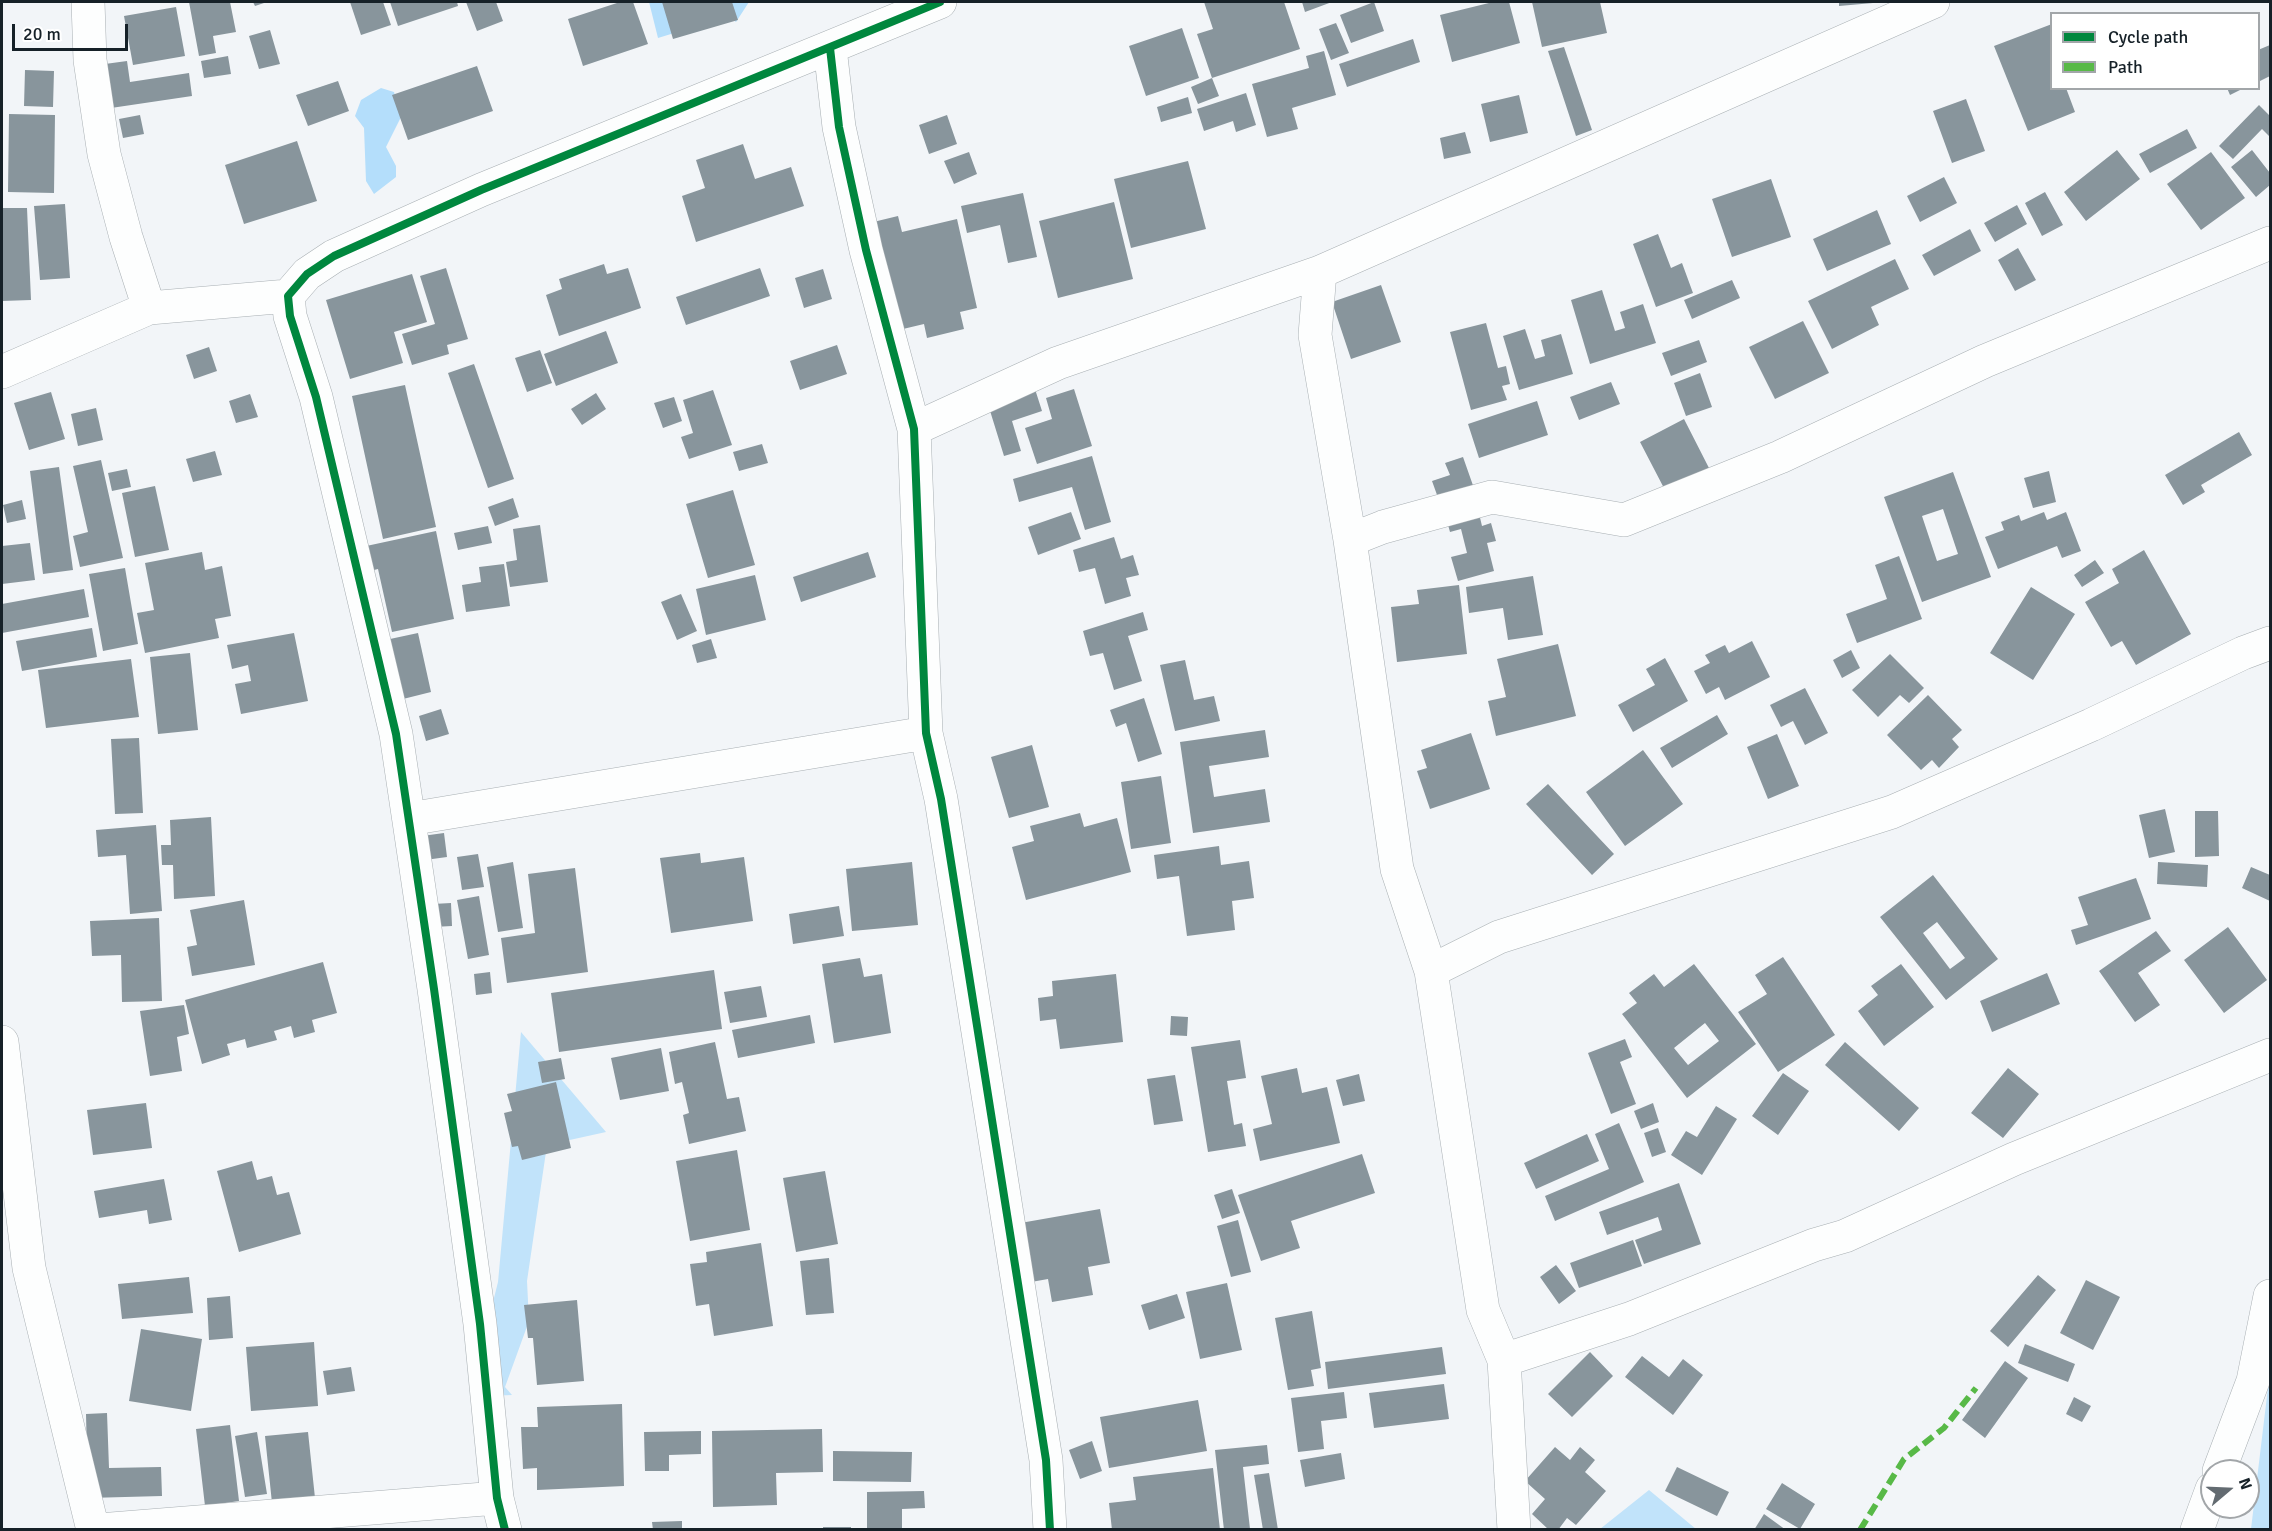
<!DOCTYPE html>
<style>
body{margin:0}
#map{position:relative;width:2272px;height:1531px;overflow:hidden;background:#f2f5f8;font-family:Signika,sans-serif}
canvas{display:block}
.frame{position:absolute;inset:0;border:3px solid #162128;pointer-events:none}
.legend{position:absolute;left:2050px;top:12px;width:210px;height:78px;box-sizing:border-box;background:#fff;border:2px solid #a2a6a9;margin:0;padding:8px 10px;list-style:none;font-size:18px;color:#162128}
.legend li{display:flex;align-items:center;gap:12px;height:30px}
.legend b{width:30px;border:2px solid #a2a6a9}
.north{position:absolute;left:2200px;top:1459px;width:60px;height:60px;box-sizing:border-box;background:#fff;border:2px solid #a2a6a9;border-radius:50%;rotate:71deg;font-size:16px;font-weight:700;line-height:24px;text-align:center;color:#162128}
.north::after{content:'';display:block;margin:auto;width:21px;height:27px;background:#636b71;clip-path:polygon(50% 0,100% 100%,50% 72%,0 100%)}
.scale{position:absolute;left:12px;top:24px;width:116px;height:27px;box-sizing:border-box;border:3px solid #162128;border-top:0;padding-left:8px;font-size:18px;line-height:21px;white-space:nowrap;color:#162128;-webkit-text-stroke:4px #fff;paint-order:stroke}
</style>
<div id="map">
<canvas width="2272" height="1531"></canvas>
<div class="frame"></div>
<ul class="legend">
<li><b style="height:8px;background:#00873e"></b>Cycle path</li>
<li><b style="height:8px;background:#58b947"></b>Path</li>
</ul>
<div class="north">N</div>
<div class="scale">20 m</div>
</div>
<script>
const g = document.querySelector('canvas').getContext('2d');
g.lineJoin = 'round';
function fillPath(path, color) { g.fillStyle = color; g.fill(path, 'evenodd'); }
const toPath = rows => new Path2D(rows.map(r => 'M' + r).join(''));
function stroke(path, color, width, dash) { g.strokeStyle = color; g.lineWidth = width; g.lineCap = dash ? 'butt' : 'round'; g.setLineDash(dash || []); g.stroke(path); }
fillPath(toPath([
 [521,1032,606,1132,547,1145,527,1281,529,1321,505,1387,512,1395,490,1396,488,1322,498,1282],
 [2270,1371,2270,1529,2251,1529],
 [1649,1490,1696,1529,1600,1529]
]), '#c1e3fa');
fillPath(toPath([
 [649,2,685,2,684,30,658,38],
 [711,2,749,2,736,22],
 [381,88,394,92,401,117,386,147,396,166,396,177,374,194,366,181,364,128,355,116,361,100]
]), '#b4defb');
fillPath(toPath([
 [189,2,230,2,236,32,213,36,216,53,199,56],
 [253,2,267,2,255,6],
 [350,2,383,2,391,25,361,35],
 [390,2,457,2,458,6,398,26],
 [466,2,496,2,503,21,477,31],
 [620,2,633,2,648,44,583,66,568,19],
 [662,2,732,2,738,20,673,39],
 [1204,2,1284,2,1300,49,1212,78,1197,34,1213,29],
 [1302,2,1332,2,1305,12],
 [1374,2,1384,31,1351,43,1340,15],
 [1493,2,1509,2,1520,43,1452,62,1440,15],
 [1532,2,1600,2,1607,33,1542,47],
 [1839,2,1873,2,1873,3,1839,6],
 [176,7,185,56,133,65,124,16],
 [1336,23,1349,53,1331,60,1319,29],
 [2052,24,2052,88,2066,88,2075,112,2028,131,1994,46],
 [1182,28,1199,78,1146,96,1129,46],
 [270,30,280,64,259,69,249,36],
 [1413,39,1420,62,1347,87,1339,64],
 [2270,45,2270,76,2258,82,2258,50],
 [1564,47,1592,130,1576,136,1548,51],
 [1324,51,1336,95,1292,108,1298,129,1267,137,1252,84,1309,68,1306,56],
 [228,56,231,74,204,78,201,61],
 [127,61,130,82,189,73,192,96,111,108,105,64],
 [477,66,493,111,408,140,392,95],
 [25,70,54,71,53,107,24,106],
 [1212,78,1219,96,1198,104,1191,87],
 [338,81,349,111,308,126,296,95],
 [2227,88,2244,88,2230,95],
 [1246,93,1256,125,1236,132,1233,121,1204,131,1197,109],
 [1519,95,1528,133,1490,142,1481,104],
 [1188,97,1192,113,1161,122,1157,107],
 [1966,99,1985,151,1952,163,1933,111],
 [2259,105,2270,116,2270,137,2262,129,2233,159,2219,146],
 [9,114,55,115,54,193,8,192],
 [140,115,144,134,123,138,119,119],
 [947,115,957,144,929,154,919,125],
 [2187,129,2197,148,2150,173,2139,154],
 [1465,132,1471,153,1444,159,1440,138],
 [297,141,317,201,244,224,225,165],
 [743,144,755,179,791,167,804,206,696,242,682,196,705,188,696,160],
 [2117,150,2140,179,2086,221,2064,192],
 [2252,150,2270,173,2270,185,2256,197,2231,167],
 [969,152,977,174,954,184,944,161],
 [2211,152,2245,198,2201,230,2167,184],
 [1188,161,1206,229,1131,248,1114,179],
 [1944,177,1957,203,1920,222,1907,196],
 [1771,179,1791,237,1732,257,1712,199],
 [2045,192,2063,225,2042,236,2025,203],
 [1023,193,1037,257,1008,263,1000,225,967,233,961,206],
 [1114,202,1133,279,1058,298,1039,221],
 [65,204,70,278,40,280,34,206],
 [2017,205,2027,224,1995,242,1984,223],
 [2,208,27,208,31,300,2,301],
 [1877,210,1891,244,1827,271,1813,239],
 [898,216,902,232,957,219,977,308,960,312,964,329,927,338,924,324,903,329,865,224],
 [1970,229,1981,251,1934,276,1922,255],
 [1658,234,1671,268,1682,263,1693,293,1656,307,1633,244],
 [2018,248,2036,280,2015,291,1998,260],
 [1895,259,1909,289,1871,307,1879,325,1832,349,1808,301],
 [604,264,607,274,628,268,641,308,559,336,546,295,562,289,559,279],
 [446,268,468,339,447,345,449,354,412,365,402,334,435,324,420,276],
 [760,268,770,296,686,325,676,297],
 [823,269,832,299,804,308,795,278],
 [412,274,427,322,394,332,403,363,350,379,326,300],
 [1732,280,1740,298,1692,319,1684,300],
 [1381,285,1401,342,1351,359,1332,302],
 [1602,290,1615,331,1625,328,1620,312,1643,304,1656,343,1590,364,1571,300],
 [1803,321,1829,373,1775,399,1749,347],
 [1486,323,1498,368,1506,366,1510,384,1502,386,1507,400,1471,410,1450,332],
 [1525,329,1535,359,1545,356,1541,340,1561,334,1573,374,1519,390,1503,336],
 [606,331,618,363,556,386,544,354],
 [1699,340,1707,362,1671,376,1662,353],
 [837,345,847,374,800,390,790,361],
 [209,347,217,371,194,379,186,355],
 [540,350,552,383,527,392,515,358],
 [474,364,514,479,488,488,448,373],
 [1700,373,1712,407,1686,416,1674,383],
 [1611,382,1620,404,1579,420,1570,397],
 [405,385,436,527,383,539,352,396],
 [1034,386,1042,411,1012,421,1021,451,1004,456,987,401],
 [1074,389,1092,446,1037,464,1025,428,1052,419,1046,398],
 [713,390,732,445,689,459,681,437,693,433,683,400],
 [51,392,65,439,29,450,14,403],
 [596,393,606,409,582,425,571,409],
 [250,394,258,417,236,423,229,401],
 [674,397,682,421,663,428,654,403],
 [1537,401,1548,435,1479,458,1468,424],
 [96,408,103,440,78,446,71,414],
 [1684,419,1710,470,1666,492,1640,442],
 [2239,432,2252,455,2201,485,2205,492,2183,505,2165,475],
 [762,444,768,463,739,471,733,452],
 [215,451,222,475,193,482,186,459],
 [1092,456,1111,522,1085,530,1072,487,1019,502,1013,479],
 [1463,457,1476,494,1441,506,1432,481,1450,475,1445,463],
 [101,460,123,558,80,567,73,536,88,532,73,466],
 [59,467,73,570,43,574,30,471],
 [127,469,131,487,112,491,108,473],
 [2049,471,2056,502,2033,508,2024,478],
 [1953,472,1991,577,1922,602,1884,497],
 [1943,509,1958,554,1937,561,1922,516],
 [155,486,169,550,135,557,122,493],
 [733,490,755,565,708,578,686,504],
 [513,498,519,517,495,526,488,507],
 [22,500,26,519,7,523,3,505],
 [1477,505,1482,526,1491,523,1496,541,1487,543,1494,571,1458,581,1451,557,1467,553,1461,529,1450,532,1445,514],
 [1071,512,1081,539,1038,555,1028,527],
 [2044,512,2047,520,2066,512,2081,551,2062,558,2057,546,1998,569,1985,537,2004,530,2001,522,2019,515,2021,521],
 [540,525,548,582,510,587,506,562,517,560,513,529],
 [488,526,492,543,458,550,454,533],
 [436,531,454,619,392,632,378,569,362,573,357,548],
 [1114,537,1121,559,1133,555,1139,575,1126,578,1131,596,1105,604,1095,568,1079,572,1073,550],
 [30,543,35,580,2,584,2,546],
 [2144,550,2191,634,2136,665,2122,641,2111,647,2085,602,2119,583,2112,569],
 [202,552,205,570,222,566,231,616,215,619,219,638,145,653,137,613,154,610,145,563],
 [868,552,876,577,801,602,793,577],
 [1899,556,1922,619,1857,643,1846,614,1887,599,1875,565],
 [2095,560,2104,573,2082,587,2074,575],
 [504,564,510,606,466,612,462,585,481,582,479,567],
 [125,568,138,644,103,651,89,574],
 [755,575,766,620,706,635,696,589],
 [1533,576,1543,635,1508,640,1503,608,1469,613,1466,587],
 [1459,585,1467,654,1397,662,1391,607,1419,604,1417,590],
 [2031,587,2075,614,2033,680,1990,653],
 [84,589,89,617,2,633,2,604],
 [681,594,697,631,677,640,661,602],
 [1143,612,1148,630,1128,636,1142,681,1114,690,1103,653,1090,656,1083,631],
 [92,628,97,657,22,671,16,641],
 [294,633,308,701,241,714,235,684,251,681,248,665,232,669,227,645],
 [418,633,431,692,403,699,390,639],
 [711,639,717,658,697,663,692,645],
 [1752,641,1770,677,1725,700,1719,687,1706,694,1694,671,1710,663,1705,655,1725,645,1729,653],
 [1558,644,1576,716,1496,736,1488,701,1506,697,1497,659],
 [1851,650,1860,668,1842,678,1833,660],
 [190,653,198,730,158,734,150,657],
 [1890,654,1924,688,1909,703,1900,695,1878,717,1852,690],
 [1665,658,1688,701,1633,732,1618,705,1655,685,1646,669],
 [131,659,139,717,46,728,38,670],
 [1185,660,1194,700,1214,696,1220,721,1175,731,1160,665],
 [1805,688,1828,733,1805,745,1793,721,1781,727,1770,705],
 [1928,695,1962,730,1952,739,1959,747,1939,768,1932,760,1921,770,1887,735],
 [1144,698,1162,754,1138,762,1126,723,1116,727,1110,710],
 [441,709,449,734,426,741,419,716],
 [1717,715,1728,734,1672,768,1660,748],
 [1265,730,1269,757,1209,766,1214,797,1265,789,1270,822,1193,833,1180,742],
 [1471,733,1490,789,1430,809,1417,771,1427,768,1421,750],
 [1777,734,1799,786,1768,799,1747,747],
 [139,738,143,813,115,814,111,739],
 [1032,745,1049,807,1009,818,991,757],
 [1643,750,1683,804,1625,846,1586,792],
 [1161,776,1171,843,1131,849,1121,782],
 [1548,784,1614,854,1592,875,1526,804],
 [2165,809,2175,852,2149,858,2139,815],
 [2195,811,2218,811,2219,856,2195,857],
 [1080,813,1084,827,1117,818,1131,872,1026,900,1012,847,1034,841,1030,826],
 [211,817,215,896,174,899,173,865,162,865,161,845,171,845,170,820],
 [156,825,162,911,130,914,126,855,98,857,96,830],
 [444,833,447,857,425,860,422,836],
 [1219,846,1221,865,1249,861,1254,898,1232,901,1235,930,1187,936,1179,876,1157,879,1154,855],
 [700,853,701,863,744,857,753,921,671,933,660,858],
 [478,854,484,887,462,890,457,857],
 [513,862,523,928,498,932,487,867],
 [912,862,918,925,852,931,846,869],
 [2158,862,2208,865,2207,887,2157,884],
 [2251,867,2270,875,2270,901,2242,888],
 [575,868,588,972,507,983,501,938,535,933,528,874],
 [1933,875,1998,959,1946,1000,1880,917],
 [1937,922,1965,958,1950,969,1923,933],
 [2136,878,2151,919,2076,945,2071,930,2088,925,2078,897],
 [479,896,489,955,468,959,457,900],
 [244,900,255,965,192,976,187,947,197,945,190,910],
 [451,903,452,926,433,927,433,904],
 [839,906,844,936,793,944,789,914],
 [159,918,162,1001,122,1002,121,955,92,956,90,921],
 [2228,927,2267,980,2224,1013,2184,960],
 [2156,931,2171,951,2138,973,2160,1005,2135,1022,2099,971],
 [1783,957,1835,1035,1778,1072,1738,1012,1767,994,1755,975],
 [860,958,864,977,882,974,891,1033,834,1043,822,964],
 [323,962,337,1013,312,1020,315,1032,294,1038,291,1026,274,1031,277,1040,247,1048,245,1039,227,1044,230,1055,202,1064,185,1000],
 [1694,964,1756,1044,1687,1098,1622,1014,1637,1003,1629,993,1654,974,1664,987],
 [1705,1023,1719,1041,1688,1065,1674,1048],
 [1901,964,1934,1007,1884,1046,1858,1011,1878,995,1871,986],
 [714,970,722,1029,559,1052,551,993],
 [490,972,492,993,476,995,474,974],
 [2047,973,2060,1004,1992,1032,1980,1001],
 [1116,974,1123,1042,1060,1049,1056,1019,1040,1021,1038,998,1053,996,1052,981],
 [761,986,767,1017,730,1023,724,992],
 [184,1005,189,1034,177,1037,182,1071,150,1076,140,1011],
 [810,1015,815,1043,738,1058,732,1030],
 [1171,1016,1188,1017,1187,1036,1170,1035],
 [1625,1039,1632,1057,1620,1062,1636,1104,1611,1114,1588,1053],
 [1240,1040,1246,1078,1227,1081,1234,1125,1242,1123,1246,1146,1208,1152,1191,1047],
 [715,1042,727,1099,739,1097,746,1131,689,1144,683,1115,689,1113,682,1082,675,1084,669,1052],
 [1845,1042,1919,1108,1899,1131,1825,1065],
 [661,1048,669,1091,620,1100,611,1058],
 [561,1058,565,1079,542,1083,538,1062],
 [1297,1068,1302,1093,1327,1087,1340,1143,1260,1161,1253,1129,1272,1124,1261,1076],
 [2008,1068,2039,1094,2003,1138,1971,1113],
 [1783,1073,1809,1091,1778,1135,1752,1116],
 [1359,1074,1365,1101,1343,1106,1336,1080],
 [1175,1075,1183,1121,1154,1125,1147,1079],
 [556,1082,571,1148,522,1160,518,1146,512,1147,504,1113,512,1111,507,1094],
 [146,1103,152,1148,93,1155,87,1110],
 [1653,1103,1659,1122,1641,1129,1634,1111],
 [1716,1106,1737,1119,1702,1175,1671,1155,1686,1131,1697,1137],
 [1619,1123,1644,1182,1555,1221,1545,1196,1609,1169,1595,1134],
 [1658,1128,1666,1152,1652,1157,1644,1133],
 [1587,1134,1599,1161,1536,1189,1524,1163],
 [737,1150,750,1230,690,1241,676,1161],
 [1362,1154,1375,1193,1291,1221,1300,1248,1261,1261,1238,1195],
 [252,1161,257,1180,272,1176,277,1195,289,1192,301,1234,239,1252,217,1171],
 [825,1171,838,1244,796,1252,783,1178],
 [164,1179,172,1220,149,1224,147,1210,99,1218,94,1191],
 [1679,1183,1701,1244,1644,1264,1635,1240,1662,1230,1658,1217,1607,1235,1599,1212],
 [1232,1189,1240,1213,1222,1219,1214,1195],
 [1100,1209,1110,1263,1088,1267,1093,1295,1052,1302,1048,1279,1020,1284,1009,1225],
 [1238,1220,1251,1272,1231,1277,1217,1226],
 [1633,1240,1642,1266,1579,1288,1570,1263],
 [761,1243,773,1326,714,1336,709,1304,696,1306,690,1264,707,1262,706,1252],
 [829,1258,834,1313,806,1315,800,1261],
 [1556,1265,1576,1291,1559,1304,1540,1277],
 [2038,1275,2056,1290,2008,1347,1990,1331],
 [189,1277,193,1313,122,1319,118,1284],
 [2086,1280,2120,1297,2093,1350,2060,1333],
 [1227,1283,1242,1350,1200,1359,1186,1292],
 [1177,1294,1185,1318,1149,1330,1141,1305],
 [230,1296,233,1338,209,1340,207,1298],
 [577,1300,584,1381,537,1385,533,1338,528,1338,524,1305],
 [1312,1311,1321,1368,1311,1370,1314,1386,1288,1390,1275,1318],
 [141,1329,202,1339,191,1411,129,1401],
 [314,1342,318,1406,251,1411,246,1347],
 [2025,1344,2075,1364,2068,1382,2018,1363],
 [1442,1347,1446,1374,1328,1389,1325,1362],
 [1590,1352,1613,1376,1572,1417,1548,1394],
 [1642,1356,1669,1377,1683,1359,1703,1375,1673,1415,1625,1377],
 [2005,1361,2028,1378,1985,1438,1962,1420],
 [351,1367,355,1391,327,1395,323,1371],
 [1444,1384,1449,1419,1374,1428,1369,1393],
 [1344,1392,1347,1418,1321,1421,1324,1449,1298,1452,1291,1398],
 [2074,1397,2091,1406,2082,1422,2066,1414],
 [1198,1400,1207,1451,1109,1468,1100,1417],
 [622,1404,624,1486,537,1490,537,1468,523,1469,521,1427,538,1427,537,1407],
 [107,1413,109,1468,161,1467,162,1496,88,1498,86,1414],
 [230,1425,239,1501,205,1506,196,1429],
 [822,1429,823,1472,776,1473,777,1505,713,1507,712,1431],
 [701,1431,701,1454,669,1455,669,1471,645,1471,644,1432],
 [257,1432,267,1494,245,1497,235,1436],
 [308,1432,315,1498,272,1503,265,1436],
 [1092,1441,1102,1471,1080,1479,1069,1450],
 [1267,1445,1269,1464,1243,1467,1250,1529,1224,1530,1215,1450],
 [1555,1447,1570,1460,1580,1447,1595,1460,1585,1472,1606,1491,1576,1525,1567,1518,1558,1530,1549,1530,1532,1514,1545,1499,1525,1481],
 [833,1451,912,1452,911,1482,833,1481],
 [1341,1453,1345,1479,1305,1487,1300,1460],
 [1677,1467,1729,1492,1717,1516,1665,1491],
 [1213,1468,1220,1530,1112,1530,1109,1503,1136,1500,1133,1477],
 [1269,1473,1278,1530,1263,1530,1254,1475],
 [1782,1483,1815,1504,1800,1529,1766,1509],
 [924,1491,925,1508,902,1509,902,1530,867,1530,867,1492],
 [1764,1514,1786,1530,1754,1530],
 [682,1521,682,1530,653,1530,652,1522],
 [823,1527,851,1527,851,1530,823,1530]
]), '#88959c');
const street = toPath([
 [88,2,90,60,104,154,126,237,149,308],
 [830,48,839,127,866,250,914,429,926,733,941,799,1046,1460,1050,1530],
 [1320,272,1315,335,1350,540,1397,869,1431,971,1483,1310,1504,1360,1514,1530],
 [2,372,149,308,288,296],
 [914,429,1058,363,1320,272,1933,2],
 [1350,540,1383,527,1492,497,1624,520,1780,457,1985,361,2270,243],
 [409,819,926,733],
 [1431,971,1499,937,1892,812,2091,725,2243,653,2270,643],
 [2,1042,29,1268,93,1530],
 [1504,1360,1629,1319,1814,1245,1845,1236,2014,1159,2270,1055],
 [2219,1471,2253,1381,2270,1296],
 [99,1530,497,1498],
 [505,1530,497,1498,480,1324,434,989,396,734,316,397,290,316,288,296,307,274,334,256,481,190,940,2],
 [2197,1530,2212,1489]
]);
stroke(street, '#a8afb3', 34);
stroke(street, '#fdfefe', 33);
stroke(toPath([
 [1860,1530,1904,1459,1944,1428,1976,1388]
]), '#58b947', 6, [12, 6]);
stroke(toPath([
 [830,48,839,127,866,250,914,429,926,733,941,799,1046,1460,1050,1530],
 [505,1530,497,1498,480,1324,434,989,396,734,316,397,290,316,288,296,307,274,334,256,481,190,940,2]
]), '#00873e', 8);
</script>
